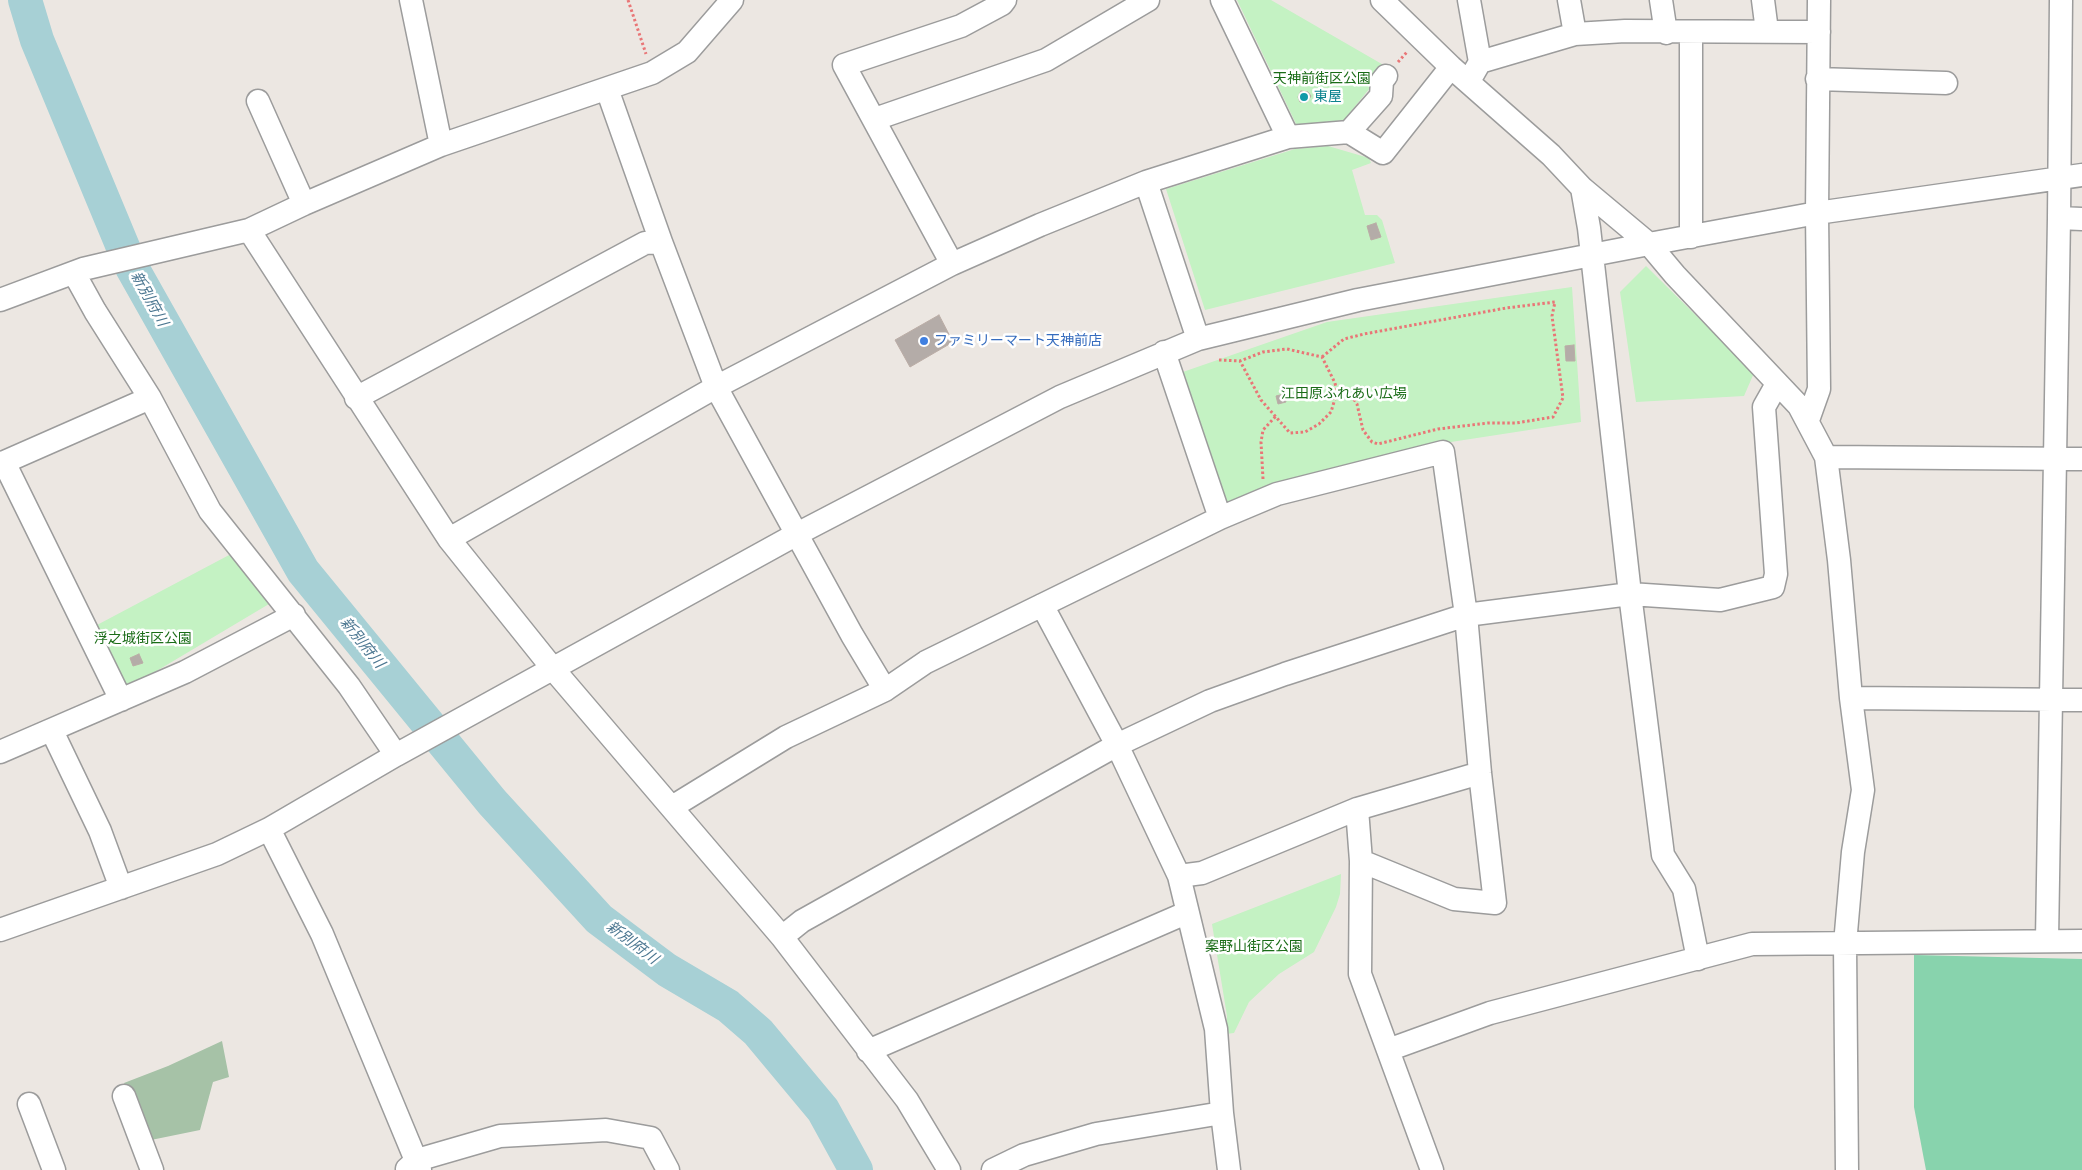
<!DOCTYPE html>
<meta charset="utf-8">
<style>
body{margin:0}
canvas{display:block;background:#ece7e2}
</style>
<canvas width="2082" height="1170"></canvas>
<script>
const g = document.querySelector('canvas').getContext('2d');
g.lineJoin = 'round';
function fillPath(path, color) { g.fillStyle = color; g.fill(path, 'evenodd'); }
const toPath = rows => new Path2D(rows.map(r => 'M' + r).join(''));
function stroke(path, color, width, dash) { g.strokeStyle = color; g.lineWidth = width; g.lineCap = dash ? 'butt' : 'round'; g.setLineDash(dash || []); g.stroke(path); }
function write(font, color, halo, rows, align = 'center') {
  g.font = font + ' Manrope,"Noto Sans JP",sans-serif'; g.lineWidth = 5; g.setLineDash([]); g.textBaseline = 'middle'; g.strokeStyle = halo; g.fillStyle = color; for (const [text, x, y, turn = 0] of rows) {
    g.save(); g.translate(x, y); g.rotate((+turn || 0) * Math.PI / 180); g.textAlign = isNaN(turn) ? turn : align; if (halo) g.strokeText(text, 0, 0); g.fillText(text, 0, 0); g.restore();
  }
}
fillPath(toPath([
 [222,1041,229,1077,213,1082,200,1130,151,1140,124,1083,168,1066]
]), '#a6c2a7');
fillPath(toPath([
 [1237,0,1271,0,1387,67,1344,120,1297,126],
 [1328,146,1369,158,1371,163,1352,170,1365,215,1377,215,1382,220,1395,263,1205,310,1166,189,1295,149],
 [1646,266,1754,373,1744,396,1636,402,1620,292],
 [1572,287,1581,422,1438,444,1227,503,1180,373,1327,322],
 [231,554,269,604,128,688,97,625],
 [1341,874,1340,894,1336,907,1314,952,1279,974,1249,1002,1234,1033,1226,1034,1227,1016,1212,924]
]), '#c4f2c3');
fillPath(toPath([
 [1914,955,2082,959,2082,1170,1926,1170,1914,1107]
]), '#88d3ad');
stroke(toPath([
 [25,0,37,40,130,264,303,571,492,802,599,919,667,970,728,1006,758,1032,823,1110,856,1170]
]), '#a7d0d5', 34);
const building = toPath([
 [1301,91,1308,92,1311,96,1307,102,1300,102,1298,97,1301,91],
 [1376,223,1381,237,1371,240,1367,226,1376,223],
 [939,315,953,342,910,367,895,340,939,315],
 [1574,345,1575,361,1566,361,1565,346,1574,345],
 [1284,394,1286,402,1278,404,1276,396,1284,394],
 [139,654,143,663,133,666,130,658,139,654]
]);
fillPath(building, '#b4aca8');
stroke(building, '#bbada6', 1);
const minor = toPath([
 [411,0,441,145],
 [1222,0,1288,137],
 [1382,0,1451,67,1551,155,1582,188,1649,244,1675,275,1799,406,1826,457,1839,560,1851,698,1863,790,1853,852,1845,944,1847,1170],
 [1469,0,1480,62],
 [1569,0,1575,34],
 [1661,0,1666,33],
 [1763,0,1767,31],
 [1691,33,1691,237],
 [1817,79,1946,83],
 [1469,81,1480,62,1575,34,1625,31,1819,32],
 [607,89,661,242],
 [258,101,304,204],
 [875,119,1046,60,1148,0],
 [1349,132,1381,96,1382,81,1386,76],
 [1146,182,1198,339],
 [1582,188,1589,228,1630,594,1663,855,1684,889,1698,959],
 [2059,218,2082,219],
 [249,230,449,539,554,670,782,937,907,1100,949,1170],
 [952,264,844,65,961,26,1002,4,1005,0],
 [74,273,95,311,150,398,210,511,349,686,396,755],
 [0,300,83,269,249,230,304,204,441,145,652,73,687,52,732,0],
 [1164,352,1220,518],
 [356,398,645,243,661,242,716,387,852,635,885,690],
 [1808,420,1819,389,1817,213,1819,0],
 [1826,457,2082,459],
 [4,462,121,700],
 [0,464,150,398],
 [449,539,716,387,952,264,1040,225,1146,182,1288,137,1349,132,1383,153,1451,67],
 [1042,605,1117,745,1179,876,1216,1029,1222,1113,1229,1170],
 [1851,698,2082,700],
 [52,731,100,831,121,888],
 [0,752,185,672,294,615],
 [672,807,786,737,885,690,926,662,1220,518,1277,494,1443,452,1466,615,1480,773,1495,903,1454,899,1361,861,1360,974,1432,1170],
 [1357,809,1361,861],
 [269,829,322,934,420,1170],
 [1179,876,1202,873,1357,809,1480,773],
 [0,930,217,854,269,829,396,755,797,534,1060,397,1198,339,1358,300,1649,244,1817,213,2082,175],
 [782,937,802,921,1117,745,1210,701,1285,674,1466,615,1630,594,1720,600,1773,587,1776,574,1764,407,1777,384],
 [2047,940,2059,218,2061,0],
 [1388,1050,1490,1013,1752,944,2082,941],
 [868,1051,1186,913],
 [124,1096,152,1170],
 [29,1104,54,1170],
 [407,1169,417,1160,500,1136,606,1130,651,1138,668,1170],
 [993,1170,1024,1155,1096,1134,1222,1113]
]);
stroke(minor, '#9c9c9c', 25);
stroke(toPath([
 [628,0,646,54],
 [1398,62,1407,52],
 [1322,357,1344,339,1364,334,1506,308,1555,302,1552,316,1563,398,1553,417,1516,423,1488,423,1438,429,1378,444,1372,442,1363,430,1357,404,1351,395,1337,392],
 [1219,360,1240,361,1263,352,1287,349,1322,357,1335,383,1337,392,1331,412,1319,424,1305,432,1290,433,1261,400,1240,361],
 [1263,479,1261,442,1263,430,1276,416]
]), '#e97677', 3, [2.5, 2.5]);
stroke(minor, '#fff', 22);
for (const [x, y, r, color] of [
 [1304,97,5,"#0f9aa8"],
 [924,341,5,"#3f7fe0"]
]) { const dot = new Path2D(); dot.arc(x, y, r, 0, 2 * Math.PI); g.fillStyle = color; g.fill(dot); stroke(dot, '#fff', 2); }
write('14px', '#1a6c17', '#fff', [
 ["天神前街区公園",1322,79],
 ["江田原ふれあい広場",1344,394],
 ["浮之城街区公園",143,639],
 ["案野山街区公園",1254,947]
]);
write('14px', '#0d838f', '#fff', [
 ["東屋",1314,97]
], 'left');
write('14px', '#366cbe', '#fff', [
 ["ファミリーマート天神前店",934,341]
], 'left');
write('italic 15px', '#4c7791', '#fff', [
 ["新別府川",149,299,61],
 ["新別府川",362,643,51],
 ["新別府川",632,943,37]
]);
</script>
